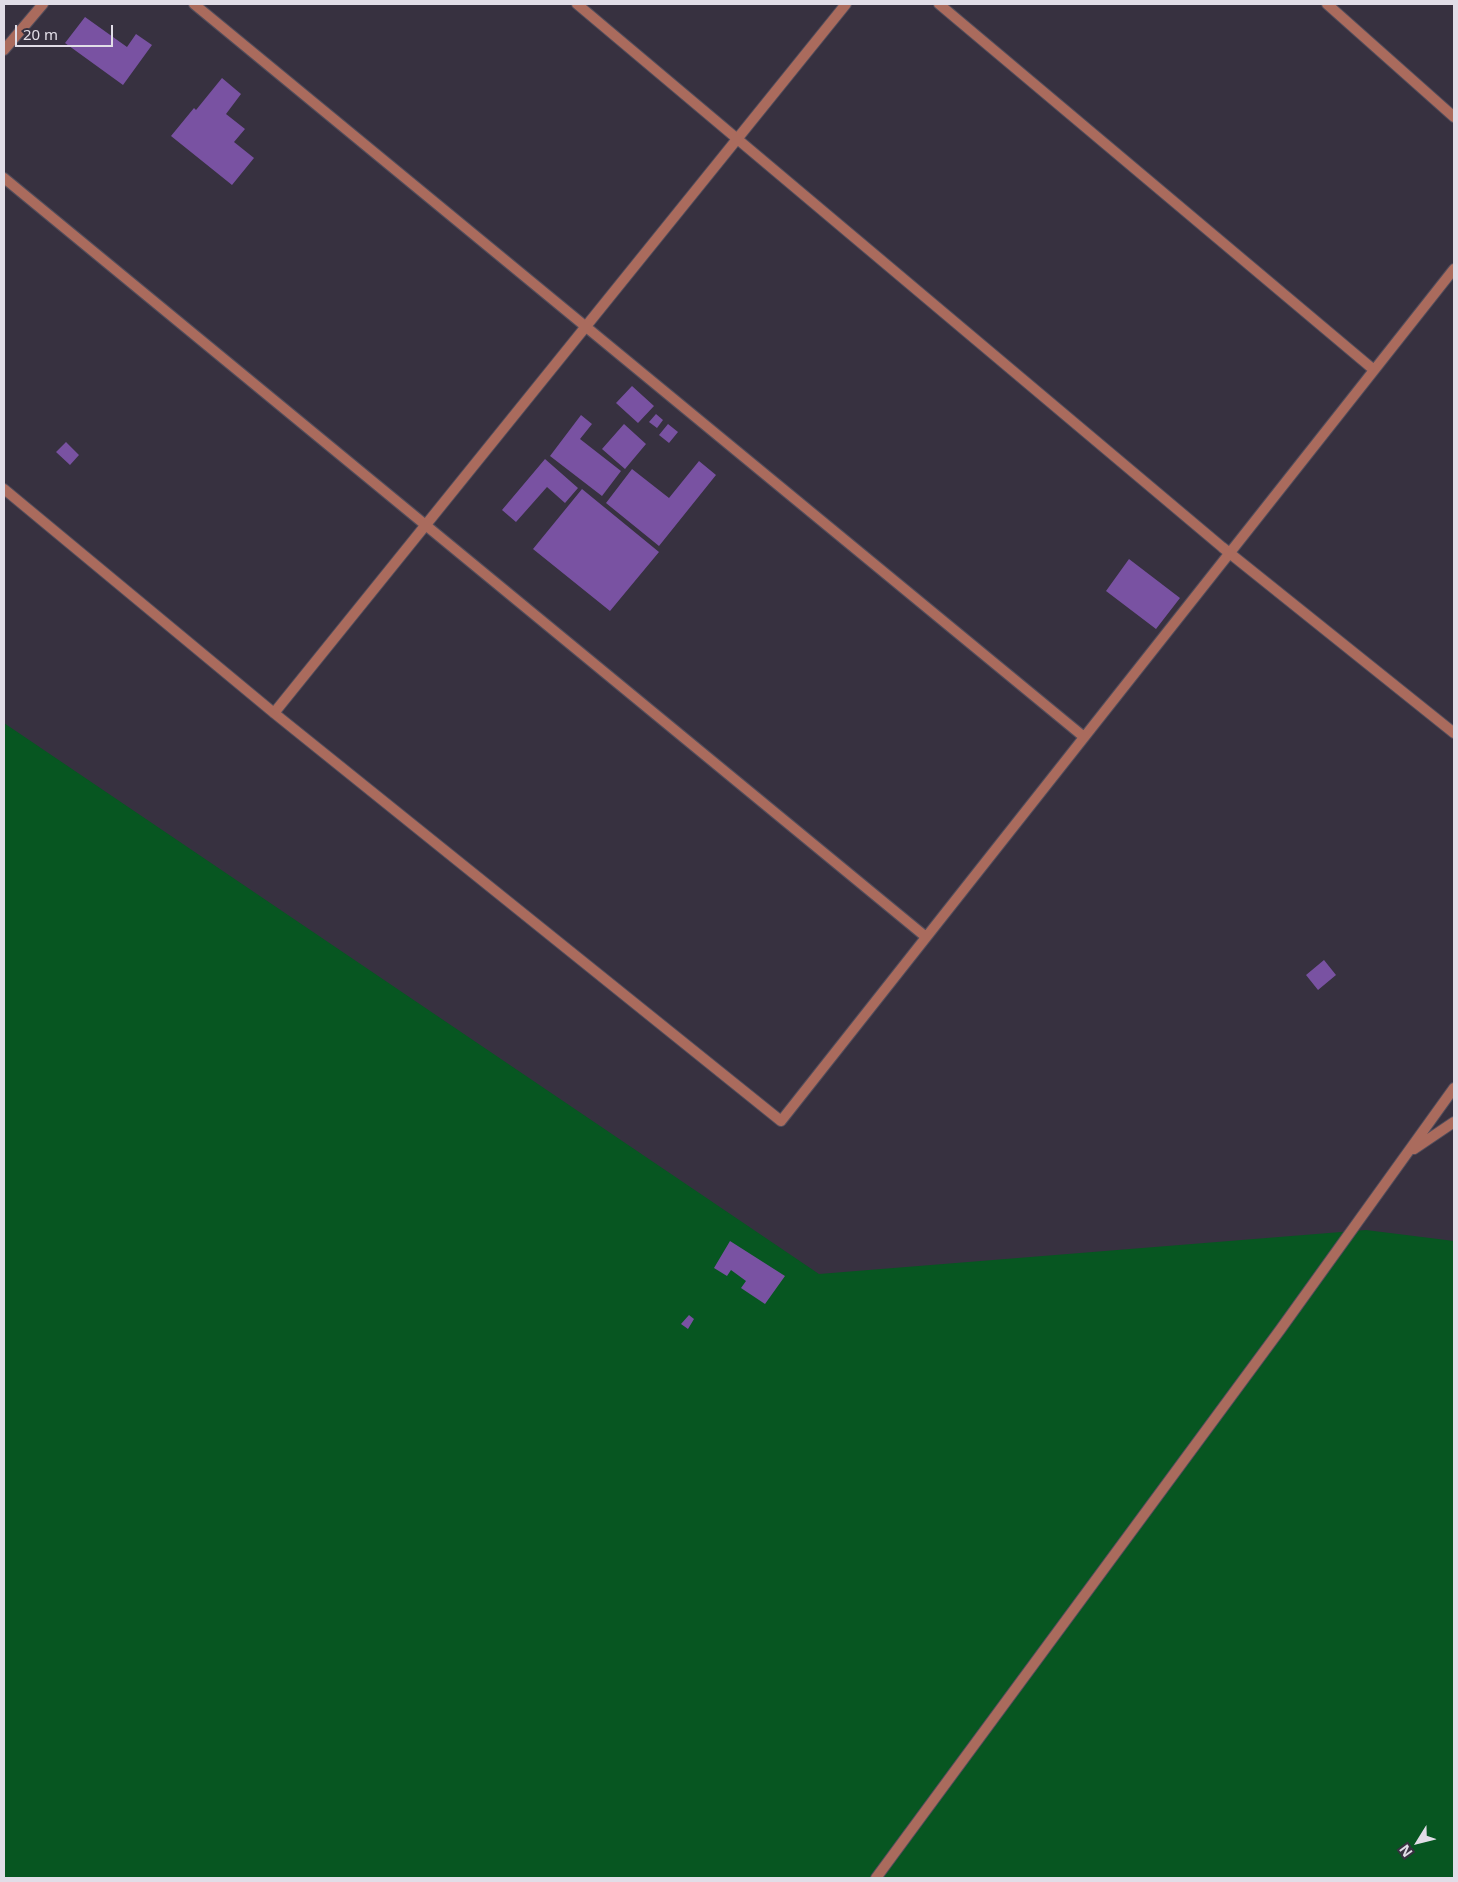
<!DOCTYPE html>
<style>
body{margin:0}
#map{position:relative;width:1458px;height:1882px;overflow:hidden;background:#373140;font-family:"Noto Sans",sans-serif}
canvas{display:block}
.frame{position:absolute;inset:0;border:5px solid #e1dde7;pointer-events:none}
.north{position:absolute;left:1393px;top:1817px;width:50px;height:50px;-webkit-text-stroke:4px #373140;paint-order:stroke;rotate:234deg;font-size:14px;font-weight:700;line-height:20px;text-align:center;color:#e1dde7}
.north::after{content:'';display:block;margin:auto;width:18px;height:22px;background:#e1dde7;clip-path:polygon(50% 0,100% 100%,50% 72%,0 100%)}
.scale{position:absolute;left:15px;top:25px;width:98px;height:22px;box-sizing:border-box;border:2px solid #e1dde7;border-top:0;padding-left:6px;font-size:15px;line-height:18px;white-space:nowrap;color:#e1dde7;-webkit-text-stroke:4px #373140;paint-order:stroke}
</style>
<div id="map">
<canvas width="1458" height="1882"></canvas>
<div class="frame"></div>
<div class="north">N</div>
<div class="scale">20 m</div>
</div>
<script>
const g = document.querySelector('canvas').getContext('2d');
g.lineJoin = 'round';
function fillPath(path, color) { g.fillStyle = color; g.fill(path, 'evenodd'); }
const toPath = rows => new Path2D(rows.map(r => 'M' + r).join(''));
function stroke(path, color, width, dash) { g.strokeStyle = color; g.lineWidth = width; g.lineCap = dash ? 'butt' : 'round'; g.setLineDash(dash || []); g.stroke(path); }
fillPath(toPath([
 [4,723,819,1274,1366,1230,1454,1241,1454,1878,4,1878]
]), '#075621');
fillPath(toPath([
 [85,17,127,47,136,34,152,45,123,85,65,43],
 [222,78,241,94,226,114,245,129,234,142,254,158,232,185,171,136,194,108,196,110],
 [632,386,654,406,638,423,616,403],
 [656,414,663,420,657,428,649,422],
 [581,415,592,424,580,439,621,471,602,496,550,456],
 [624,424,646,444,625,469,602,449],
 [668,424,678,432,669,443,659,435],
 [66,442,79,455,70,465,56,452],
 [545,459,578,488,565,503,547,487,516,522,502,510],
 [699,461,716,475,659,546,606,503,632,469,669,498],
 [582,489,659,552,610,611,533,549],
 [1129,559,1180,598,1156,629,1106,591],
 [1324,960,1336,975,1318,990,1306,975],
 [730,1241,785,1276,765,1304,741,1288,746,1281,731,1270,727,1276,714,1268],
 [689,1315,694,1319,688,1329,681,1324]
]), '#7952a2');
const street = toPath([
 [194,4,1084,737],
 [577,4,1222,547,1454,733],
 [939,4,1374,370],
 [1327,4,1454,117],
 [4,50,43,4],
 [4,178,926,937],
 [4,489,274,713,781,1121,1454,269],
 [274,713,846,4],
 [1414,1149,1454,1122],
 [876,1878,1280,1330,1454,1088]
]);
stroke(street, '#524d5b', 12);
stroke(street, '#aa6b5d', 10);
</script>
